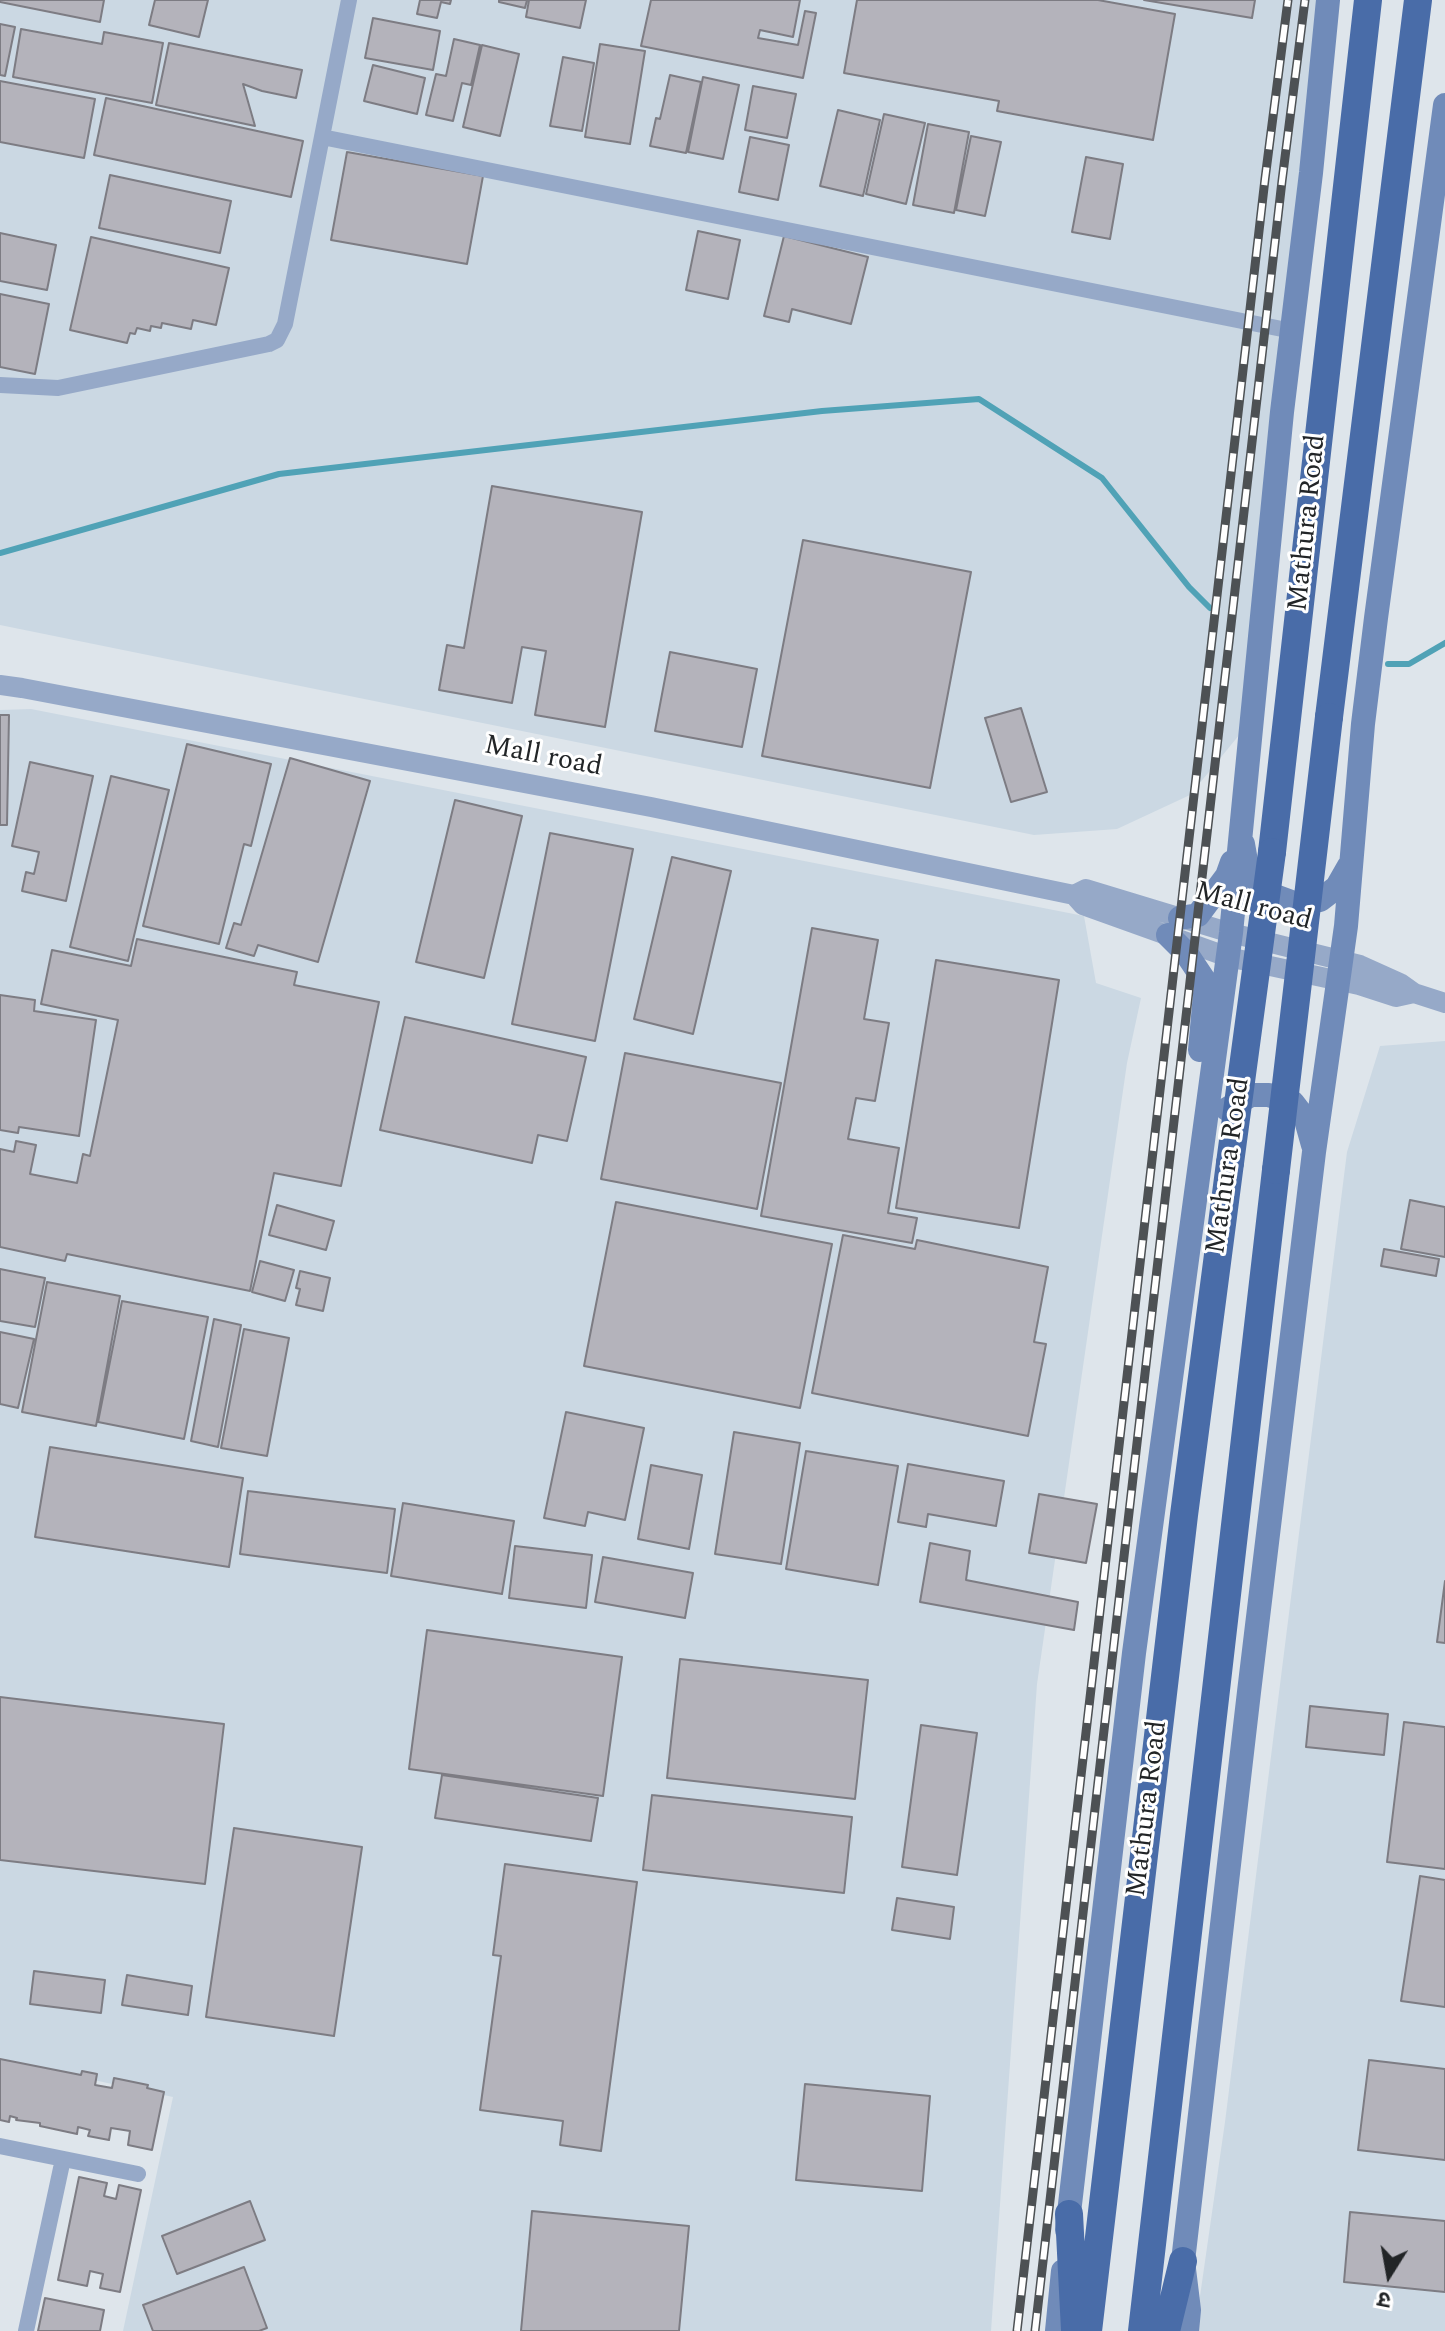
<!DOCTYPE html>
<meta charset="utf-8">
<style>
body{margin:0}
#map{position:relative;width:1445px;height:2331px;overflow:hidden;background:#dee5eb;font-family:Spectral,"Noto Sans Devanagari",serif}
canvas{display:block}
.north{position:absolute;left:1349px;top:2235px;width:80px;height:80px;-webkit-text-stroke:6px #fff;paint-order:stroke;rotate:191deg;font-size:22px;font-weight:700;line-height:32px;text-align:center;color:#222527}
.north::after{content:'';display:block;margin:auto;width:28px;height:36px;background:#222527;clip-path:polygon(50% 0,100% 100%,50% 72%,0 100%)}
</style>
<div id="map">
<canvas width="1445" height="2331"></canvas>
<div class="north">उ</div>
</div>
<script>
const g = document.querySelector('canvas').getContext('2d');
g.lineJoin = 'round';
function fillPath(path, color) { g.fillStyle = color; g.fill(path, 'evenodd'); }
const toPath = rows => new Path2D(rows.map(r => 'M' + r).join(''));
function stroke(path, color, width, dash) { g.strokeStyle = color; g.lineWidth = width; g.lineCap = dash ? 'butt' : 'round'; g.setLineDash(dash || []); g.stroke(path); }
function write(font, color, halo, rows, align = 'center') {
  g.font = font + ' Spectral,serif'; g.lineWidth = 6; g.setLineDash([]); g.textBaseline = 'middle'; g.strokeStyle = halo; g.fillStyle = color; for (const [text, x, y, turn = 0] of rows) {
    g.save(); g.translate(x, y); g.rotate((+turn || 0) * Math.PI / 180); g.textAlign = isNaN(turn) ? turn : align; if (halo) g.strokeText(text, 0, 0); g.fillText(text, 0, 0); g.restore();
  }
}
fillPath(toPath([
 [0,0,1337,0,1249,723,1190,795,1117,829,1034,835,0,625],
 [31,709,1084,916,1096,983,1141,998,1127,1063,1037,1684,991,2331,123,2331,173,2097,0,2060,0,710],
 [1445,1041,1445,2331,1195,2331,1225,2122,1347,1152,1380,1046]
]), '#cbd8e3');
stroke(toPath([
 [0,553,279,474,822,411,979,399,1102,478,1189,587,1210,608],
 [1388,664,1409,664,1445,643]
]), '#50a2b6', 6);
const building = toPath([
 [0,0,104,0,100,22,0,2,0,0],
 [155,0,208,0,199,37,149,25,155,0],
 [420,0,451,0,450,4,441,2,437,18,417,14,420,0],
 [499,0,527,0,525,8,499,2,499,0],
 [529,0,586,0,580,28,526,17,529,0],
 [651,0,800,0,793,37,760,30,758,38,798,45,805,11,816,13,803,78,641,46,651,0],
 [857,0,1098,0,1175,14,1153,140,997,111,999,101,844,73,857,0],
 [1144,0,1255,0,1252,18,1144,0],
 [373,18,440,31,433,70,365,58,373,18],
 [0,24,15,27,5,76,0,75,0,24],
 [21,29,102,44,104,32,163,43,152,103,13,77,21,29],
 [454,39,480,45,471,85,462,83,453,121,426,115,436,74,446,76,454,39],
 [169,43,302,70,296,98,262,91,243,84,255,126,156,105,169,43],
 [600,44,645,51,630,144,585,137,600,44],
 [482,45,519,54,500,136,463,127,482,45],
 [563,57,594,63,582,131,550,126,563,57],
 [373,65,425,78,417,114,364,101,373,65],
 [670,75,701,82,686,153,650,146,656,118,660,119,670,75],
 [703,77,739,85,723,159,688,152,703,77],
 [0,81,95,99,84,158,0,142,0,81],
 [753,86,796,94,787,138,745,130,753,86],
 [106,98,303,141,291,197,94,155,106,98],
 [838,110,880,120,863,196,820,186,838,110],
 [884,114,925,123,906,204,866,194,884,114],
 [928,124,969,132,954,213,913,205,928,124],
 [971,136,1001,142,985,216,956,210,971,136],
 [750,137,789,145,778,200,739,192,750,137],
 [347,152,483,176,467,264,331,240,347,152],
 [1086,157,1123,164,1110,239,1072,232,1086,157],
 [110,175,231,201,220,253,99,228,110,175],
 [698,231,740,240,728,299,686,290,698,231],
 [0,233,56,245,47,290,0,281,0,233],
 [784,236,868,257,851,324,792,309,789,322,764,316,784,236],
 [91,237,229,268,216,325,193,320,191,329,162,323,161,328,151,326,150,331,137,328,135,334,130,333,127,343,70,330,91,237],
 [0,294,49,304,35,374,0,367,0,294],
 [492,486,642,512,605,727,535,715,546,651,522,647,512,703,439,690,447,645,464,648,492,486],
 [803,540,971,572,930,788,762,756,803,540],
 [670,652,757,669,742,747,655,731,670,652],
 [1021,708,1047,792,1011,802,985,718,1021,708],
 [0,715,9,715,7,825,0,825,0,715],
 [187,744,271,764,251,846,244,844,219,944,143,926,187,744],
 [290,758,370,781,318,962,258,945,254,956,226,948,234,923,241,925,290,758],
 [30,762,93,776,66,901,22,891,26,872,34,874,39,852,12,846,30,762],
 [111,776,169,790,128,961,70,947,111,776],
 [455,800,522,816,484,978,416,962,455,800],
 [550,833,633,849,595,1041,512,1024,550,833],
 [672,857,731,871,693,1034,634,1019,672,857],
 [812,928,878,940,864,1019,889,1023,875,1101,856,1098,848,1139,899,1148,888,1213,917,1218,912,1243,761,1216,812,928],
 [137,939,297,972,294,985,379,1002,341,1186,274,1173,250,1291,67,1254,65,1261,0,1247,0,1149,14,1152,16,1141,36,1145,30,1174,77,1183,83,1154,90,1156,118,1020,41,1004,52,950,131,966,137,939],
 [936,960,1059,980,1019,1228,896,1208,936,960],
 [0,995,35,1000,34,1011,96,1020,79,1136,19,1127,18,1133,0,1130,0,995],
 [405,1017,586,1057,567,1141,538,1135,532,1163,380,1130,405,1017],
 [625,1053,781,1083,757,1209,601,1179,625,1053],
 [1410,1200,1445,1207,1445,1257,1401,1249,1410,1200],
 [616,1202,832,1244,800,1408,584,1366,616,1202],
 [277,1205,334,1221,326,1250,269,1235,277,1205],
 [843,1235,915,1249,917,1240,1048,1267,1034,1342,1046,1344,1028,1436,812,1393,843,1235],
 [1384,1249,1439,1259,1436,1276,1381,1266,1384,1249],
 [260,1261,294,1270,285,1301,252,1292,260,1261],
 [0,1269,45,1278,35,1327,0,1321,0,1269],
 [300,1271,330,1278,323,1311,296,1305,300,1289,296,1288,300,1271],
 [47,1282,120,1296,96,1426,22,1412,47,1282],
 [122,1301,208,1317,184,1439,98,1422,122,1301],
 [214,1319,241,1325,218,1447,191,1441,214,1319],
 [244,1329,289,1338,267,1456,221,1448,244,1329],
 [0,1332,34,1339,18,1408,0,1404,0,1332],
 [566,1412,644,1428,625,1520,588,1512,585,1526,544,1518,566,1412],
 [734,1432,800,1443,781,1564,715,1554,734,1432],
 [50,1447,243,1478,229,1567,35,1537,50,1447],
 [806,1451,898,1466,878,1585,786,1569,806,1451],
 [908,1464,1004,1481,996,1526,928,1514,926,1527,898,1522,908,1464],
 [651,1465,702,1475,689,1549,638,1539,651,1465],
 [248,1491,395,1509,387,1573,240,1554,248,1491],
 [1039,1494,1097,1504,1086,1563,1029,1553,1039,1494],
 [403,1503,514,1521,502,1594,391,1576,403,1503],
 [930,1543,970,1551,966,1580,1078,1602,1074,1630,920,1602,930,1543],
 [515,1546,592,1555,586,1608,509,1598,515,1546],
 [603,1557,693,1573,685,1618,595,1602,603,1557],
 [1445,1581,1445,1643,1437,1642,1445,1581],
 [427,1630,622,1657,603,1796,409,1769,427,1630],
 [680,1659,868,1680,855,1799,667,1778,680,1659],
 [0,1697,224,1724,205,1884,0,1860,0,1697],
 [1310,1706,1388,1714,1384,1755,1306,1747,1310,1706],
 [1404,1722,1445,1727,1445,1869,1387,1862,1404,1722],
 [921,1725,977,1733,957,1875,902,1867,921,1725],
 [442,1775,598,1798,591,1841,435,1818,442,1775],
 [652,1795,852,1817,844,1893,643,1870,652,1795],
 [234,1828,362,1847,334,2036,206,2017,234,1828],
 [505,1864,637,1882,601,2151,560,2145,563,2121,480,2110,501,1956,493,1955,505,1864],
 [1420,1876,1445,1880,1445,2007,1401,2001,1420,1876],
 [897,1898,954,1907,950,1939,892,1930,897,1898],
 [34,1971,105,1980,101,2013,30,2004,34,1971],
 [127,1975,192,1986,188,2015,122,2005,127,1975],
 [0,2059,81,2075,82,2071,97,2074,95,2085,112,2088,114,2078,148,2085,147,2088,164,2092,152,2150,128,2145,130,2131,111,2128,109,2140,88,2136,90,2130,78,2127,77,2134,40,2126,40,2123,16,2120,17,2118,10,2116,9,2122,0,2120,0,2059],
 [1369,2060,1445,2069,1445,2160,1358,2150,1369,2060],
 [805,2084,930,2096,922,2191,796,2180,805,2084],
 [79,2177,107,2183,104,2196,116,2199,119,2185,141,2190,120,2292,100,2288,103,2274,90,2271,87,2286,58,2280,79,2177],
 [250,2201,265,2240,177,2274,162,2236,250,2201],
 [532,2211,689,2226,679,2331,521,2331,532,2211],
 [1350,2212,1445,2221,1445,2292,1344,2282,1350,2212],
 [244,2267,267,2328,259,2331,153,2331,143,2305,244,2267],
 [45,2298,104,2310,100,2331,38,2331,45,2298]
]);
fillPath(building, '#b4b3bb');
stroke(building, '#7d7c83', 2);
stroke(toPath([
 [322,137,1292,331],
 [0,385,58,388,269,344,277,340,285,324,349,0],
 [0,2146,138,2174],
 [26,2331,63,2159]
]), '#96a9c8', 16);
stroke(toPath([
 [0,685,22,688,651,807,1074,895,1083,905,1228,957,1359,985,1396,997,1414,993],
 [1074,895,1086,889,1231,933,1360,965,1400,983,1414,993,1445,1003]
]), '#96a9c8', 20);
stroke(toPath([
 [1243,844,1246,861,1255,878,1275,896,1294,903,1320,900,1337,887,1349,866],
 [1180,918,1198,915,1227,876,1232,862],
 [1168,935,1186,953,1206,983,1200,1050],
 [1227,1109,1251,1095,1269,1095,1293,1103,1306,1120,1313,1145],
 [1067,2230,1134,1653,1231,933,1282,412,1311,173,1328,0],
 [1057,2331,1063,2271],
 [1187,2331,1189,2310,1183,2261,1249,1692,1314,1152,1346,926,1363,724,1376,618,1445,105]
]), '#708bb9', 24);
stroke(toPath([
 [1329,717,1418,0],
 [1272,852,1368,0],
 [1069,2214,1075,2330],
 [1088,2331,1184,1515,1230,1163],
 [1142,2331,1276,1170],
 [1166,2331,1183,2261]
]), '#496ca8', 28);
const rail = toPath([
 [1017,2331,1265,179,1288,0],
 [1035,2331,1282,181,1305,0]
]);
stroke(rail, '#4d5154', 9);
stroke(rail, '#fff', 6, [18]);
stroke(toPath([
 [1230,1163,1272,852],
 [1276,1170,1329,717]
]), '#496ca8', 28);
write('28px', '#222527', '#fff', [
 ["Mathura Road",1309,523,-84],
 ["Mall road",543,758,11],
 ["Mall road",1253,908,15],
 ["Mathura Road",1230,1166,-82],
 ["Mathura Road",1149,1809,-83]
]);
</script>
